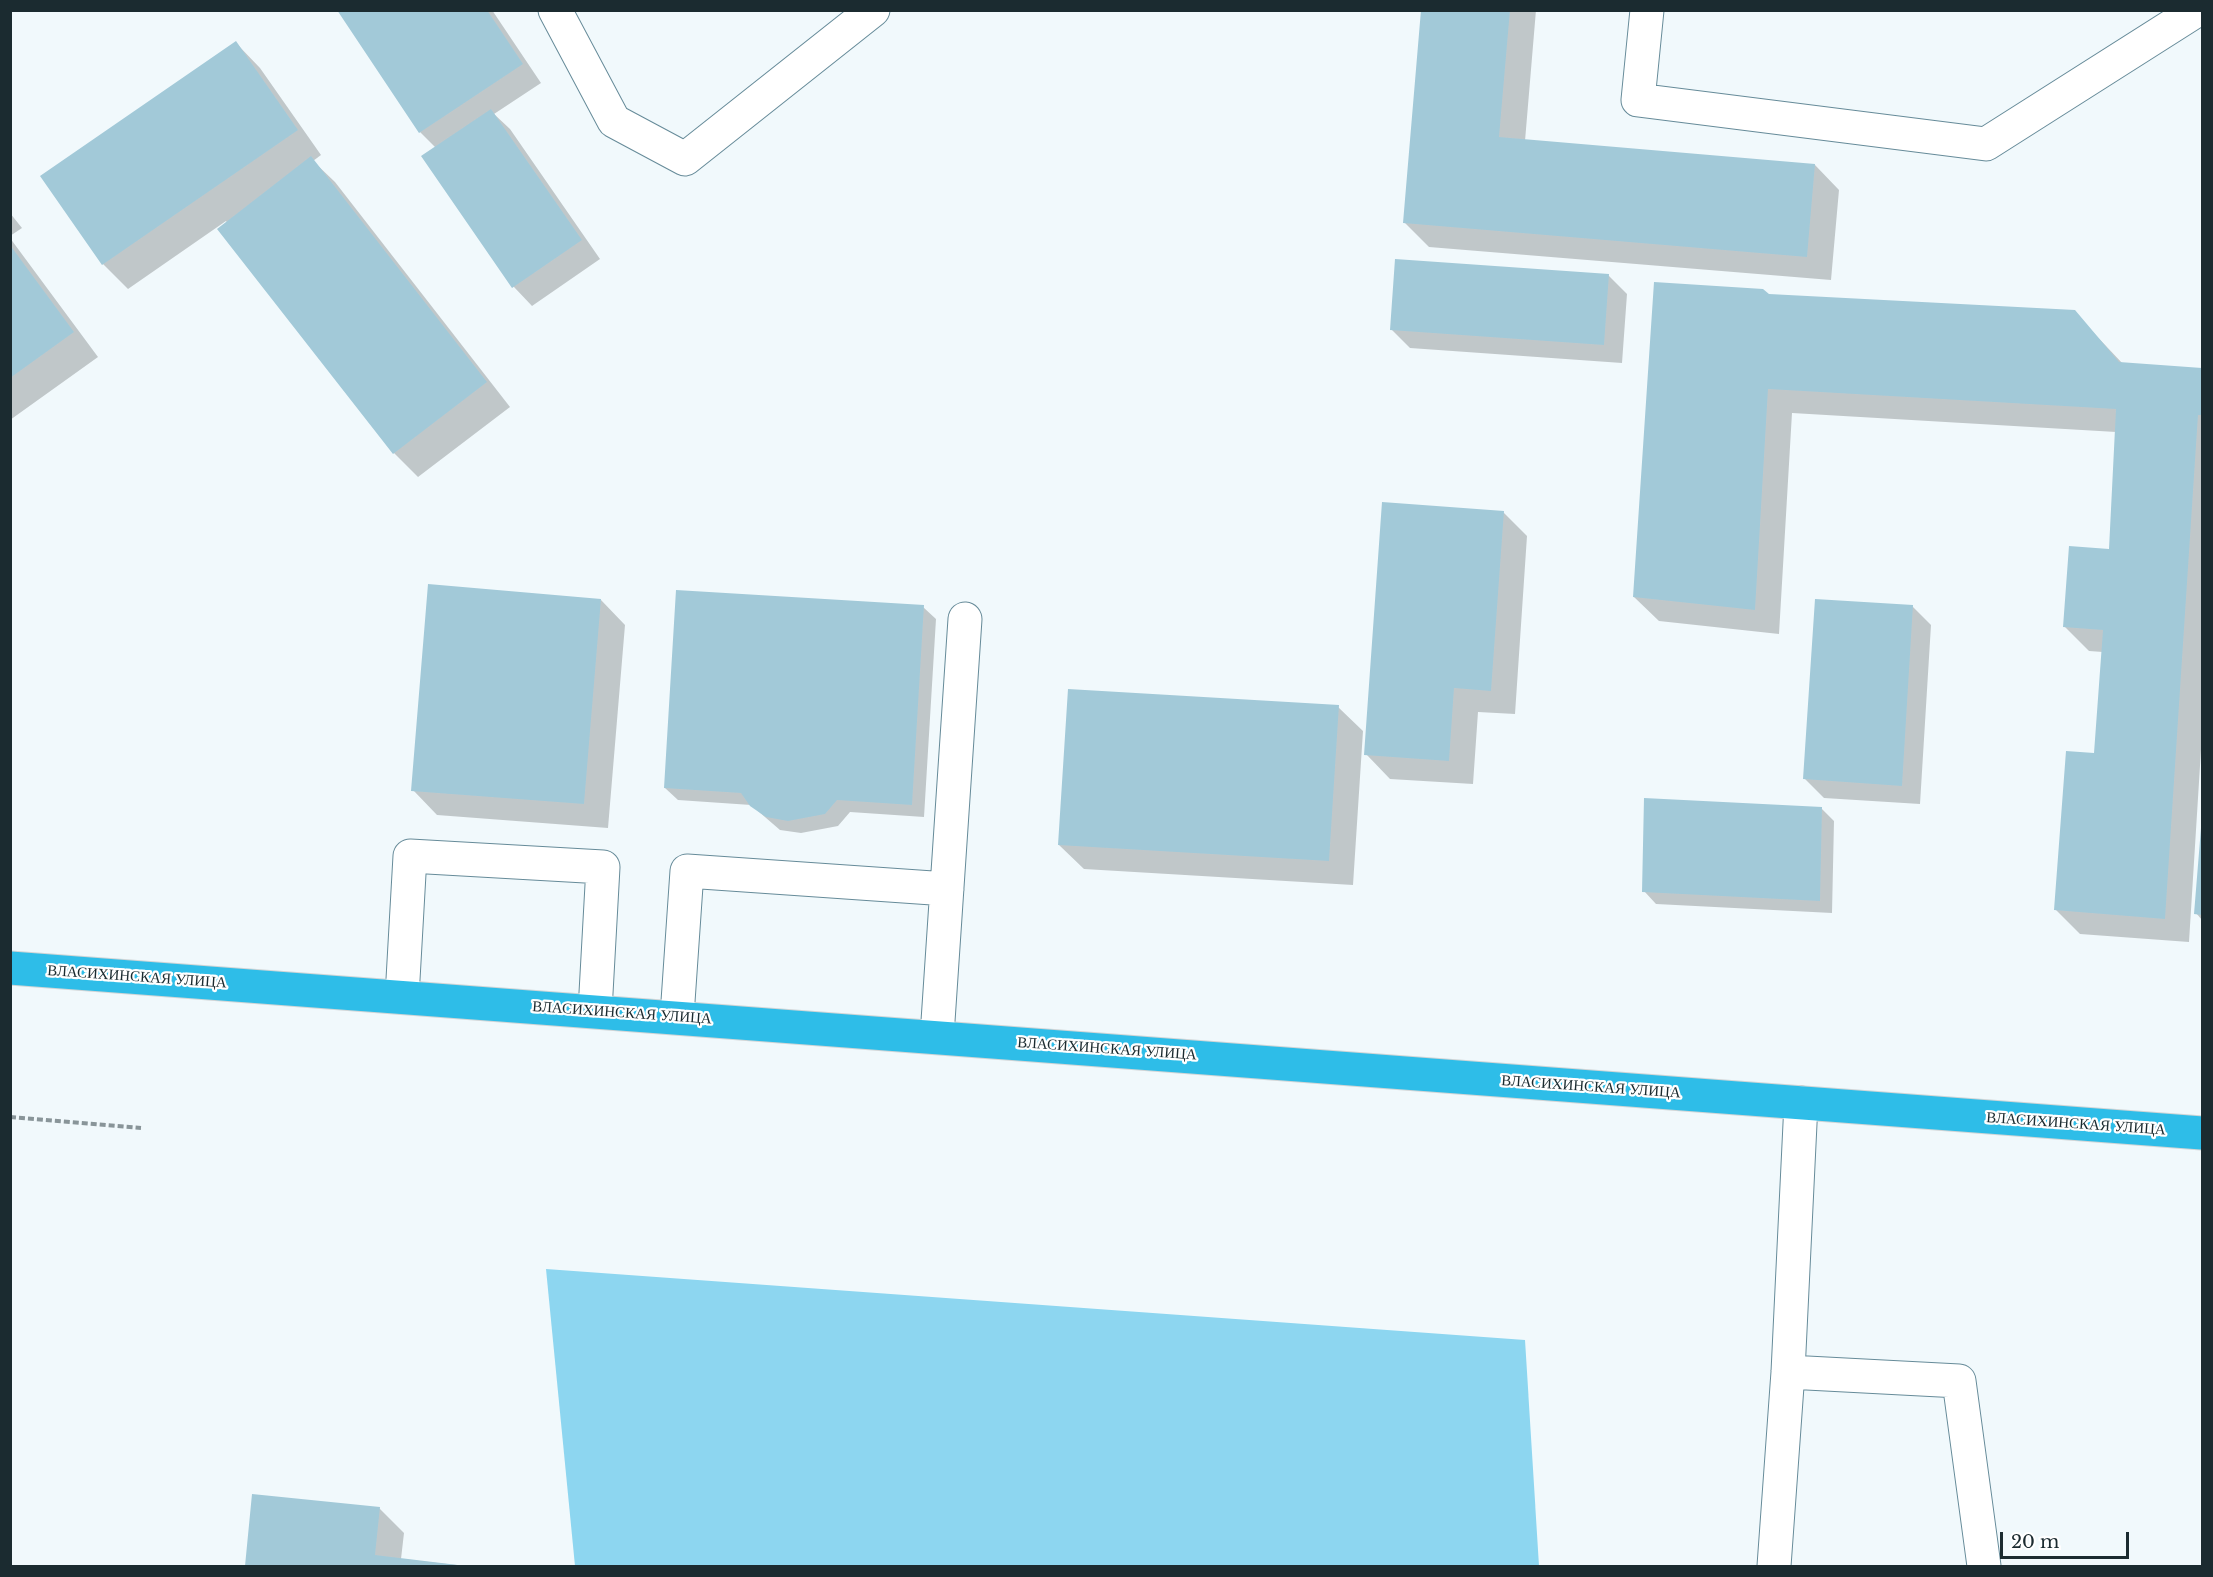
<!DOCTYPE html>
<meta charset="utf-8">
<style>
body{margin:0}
#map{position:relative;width:2213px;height:1577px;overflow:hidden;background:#f1f9fc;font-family:"Libre Baskerville",serif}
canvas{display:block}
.frame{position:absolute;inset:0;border:12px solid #1b2b30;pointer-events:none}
.scale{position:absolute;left:2000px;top:1532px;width:129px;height:27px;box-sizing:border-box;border:3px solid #1b2b30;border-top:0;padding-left:8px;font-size:18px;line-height:21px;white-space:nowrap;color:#1b2b30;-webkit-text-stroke:4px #fff;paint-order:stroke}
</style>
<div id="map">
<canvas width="2213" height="1577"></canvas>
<div class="frame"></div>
<div class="scale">20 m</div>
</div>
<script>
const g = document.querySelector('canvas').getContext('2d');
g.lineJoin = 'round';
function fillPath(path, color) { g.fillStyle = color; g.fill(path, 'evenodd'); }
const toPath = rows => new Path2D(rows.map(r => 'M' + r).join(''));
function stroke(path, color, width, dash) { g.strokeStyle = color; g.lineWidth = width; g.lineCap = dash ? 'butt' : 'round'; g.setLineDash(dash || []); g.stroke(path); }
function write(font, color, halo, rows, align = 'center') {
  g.font = font + ' "Libre Baskerville",serif'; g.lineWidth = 4.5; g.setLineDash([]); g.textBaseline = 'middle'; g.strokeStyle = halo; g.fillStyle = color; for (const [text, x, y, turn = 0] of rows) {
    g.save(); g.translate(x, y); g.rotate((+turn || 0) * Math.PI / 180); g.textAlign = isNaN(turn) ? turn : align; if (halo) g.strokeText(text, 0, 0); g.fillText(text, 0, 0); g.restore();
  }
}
fillPath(toPath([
 [546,1269,1525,1340,1539,1566,575,1566]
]), '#8dd6f0');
fillPath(toPath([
 [338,10,492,10,541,83,494,114,510,129,600,259,532,306,514,287,423,157,436,148,420,132],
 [1423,10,1536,10,1525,141,1815,165,1839,190,1831,280,1429,247,1405,223],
 [236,43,260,68,321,155,313,161,335,182,510,407,418,477,394,453,226,221,128,289,103,264,43,176],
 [10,213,22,228,10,236],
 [10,238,98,357,10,420],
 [1608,275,1627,294,1622,363,1410,348,1391,329],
 [1769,295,2074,312,2123,364,2202,370,2202,734,2189,942,2080,934,2056,910,2095,754,2103,652,2089,651,2064,626,2110,551,2116,432,1792,413,1779,634,1659,621,1634,597],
 [1503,512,1527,536,1515,714,1478,712,1473,784,1390,779,1366,754],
 [601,600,625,625,608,828,437,815,413,790],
 [1912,606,1931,625,1920,804,1824,798,1805,779],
 [923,607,936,619,924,817,850,812,838,826,801,833,780,830,751,805,678,800,665,788],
 [1338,707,1363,731,1353,885,1084,869,1059,845],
 [1821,808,1834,821,1832,913,1656,904,1644,891],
 [2202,824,2202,920,2196,913],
 [253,1496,379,1508,404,1533,401,1559,466,1566,246,1566]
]), '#0003');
fillPath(toPath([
 [337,10,487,10,523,64,419,133],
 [1421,10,1510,10,1499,137,1815,164,1807,257,1403,223],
 [236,41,298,130,102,265,40,176],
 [491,109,582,240,512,288,421,156],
 [311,156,487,382,393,454,217,229],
 [10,245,74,332,10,378],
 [1395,259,1609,274,1604,345,1390,330],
 [1654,282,1763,289,1769,294,2075,310,2119,362,2202,368,2202,415,2198,415,2165,919,2054,910,2066,751,2094,753,2103,630,2063,627,2069,546,2109,549,2116,409,1768,389,1755,610,1633,597],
 [1382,502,1504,511,1491,691,1454,688,1449,761,1364,755],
 [428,584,601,599,584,804,411,791],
 [676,590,924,605,912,805,837,800,825,814,788,821,766,817,750,806,741,793,664,788],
 [1815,599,1913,605,1902,786,1803,779],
 [1068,689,1339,705,1329,861,1058,845],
 [1644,798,1822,807,1820,901,1642,892],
 [2201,828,2202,828,2202,915,2194,914],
 [252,1494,380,1507,375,1555,466,1566,245,1566]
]), '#a2c9d8');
const minor = toPath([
 [555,10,614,121,685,159,873,10],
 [1647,10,1638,100,1986,144,2197,10],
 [402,997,410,856,603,867,595,1011],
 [677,1016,687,871,947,889],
 [937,1036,965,619],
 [1788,1372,1959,1381,1984,1566],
 [1774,1566,1788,1372,1801,1103]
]);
const highway = toPath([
 [10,968,2202,1133]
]);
stroke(minor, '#668b99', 35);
stroke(highway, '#d1d5d6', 35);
stroke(toPath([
 [10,1117,141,1128]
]), '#899599', 4, [6, 3]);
stroke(minor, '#fff', 33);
stroke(highway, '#2ebde8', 33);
write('15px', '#1b2b30', '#fff', [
 ["ВЛАСИХИНСКАЯ УЛИЦА",137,977,4],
 ["ВЛАСИХИНСКАЯ УЛИЦА",622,1013,4],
 ["ВЛАСИХИНСКАЯ УЛИЦА",1107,1049,4],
 ["ВЛАСИХИНСКАЯ УЛИЦА",1591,1087,4],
 ["ВЛАСИХИНСКАЯ УЛИЦА",2076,1124,4]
]);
</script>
